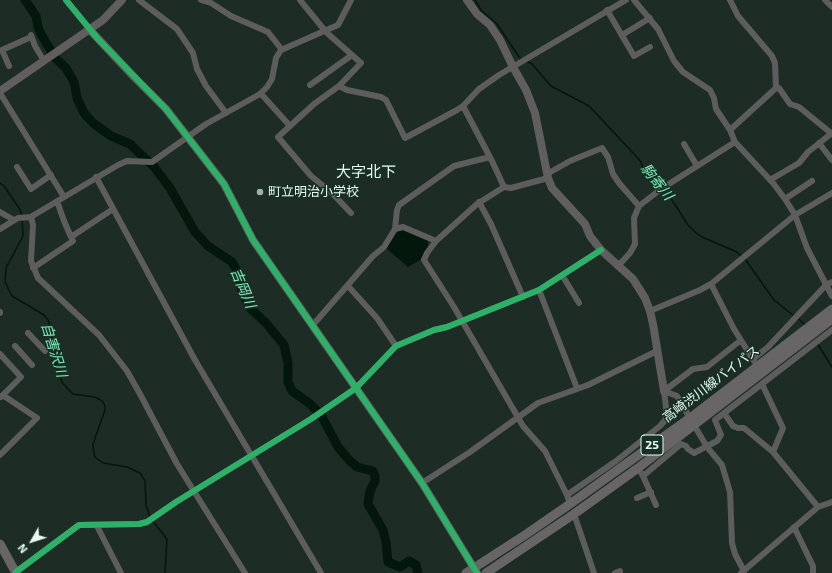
<!DOCTYPE html>
<meta charset="utf-8">
<style>
body{margin:0}
#map{position:relative;width:832px;height:573px;overflow:hidden;background:#1d2c25;font-family:"Exo 2",sans-serif}
canvas{display:block}
.north{position:absolute;left:12px;top:521px;width:40px;height:40px;-webkit-text-stroke:3px #173225;paint-order:stroke;rotate:231deg;font-size:11px;font-weight:700;line-height:16px;text-align:center;color:#e9f9f1}
.north::after{content:'';display:block;margin:auto;width:14px;height:18px;background:#e9f9f1;clip-path:polygon(50% 0,100% 100%,50% 72%,0 100%)}
</style>
<div id="map">
<canvas width="832" height="573"></canvas>
<div class="north">N</div>
</div>
<script>
const g = document.querySelector('canvas').getContext('2d');
g.lineJoin = 'round';
function fillPath(path, color) { g.fillStyle = color; g.fill(path, 'evenodd'); }
const toPath = rows => new Path2D(rows.map(r => 'M' + r).join(''));
function stroke(path, color, width, dash) { g.strokeStyle = color; g.lineWidth = width; g.lineCap = dash ? 'butt' : 'round'; g.setLineDash(dash || []); g.stroke(path); }
function write(font, color, halo, rows, align = 'center') {
  g.font = font + ' "Exo 2","Noto Sans JP",sans-serif'; g.lineWidth = 3; g.setLineDash([]); g.textBaseline = 'middle'; g.strokeStyle = halo; g.fillStyle = color; for (const [text, x, y, turn = 0] of rows) {
    g.save(); g.translate(x, y); g.rotate((+turn || 0) * Math.PI / 180); g.textAlign = isNaN(turn) ? turn : align; if (halo) g.strokeText(text, 0, 0); g.fillText(text, 0, 0); g.restore();
  }
}
fillPath(toPath([
 [403,228,428,240,428,248,420,260,408,267,386,248,397,229]
]), '#04170d');
stroke(toPath([
 [475,0,481,10,497,24,519,57,522,59],
 [526,61,532,64,551,86,589,106,635,155,641,162,643,169,662,186],
 [0,183,4,186,19,208,22,215],
 [665,189,688,225,695,232,702,237,737,252,742,257],
 [22,219,23,236,6,268,5,282,12,296,44,315,48,320,50,326,56,365,62,382,68,389,73,394,94,397,99,399,103,402,105,406,105,410,93,444,94,455,96,458,103,463,127,467,140,473,145,481,146,505,150,517],
 [745,259,774,300,794,316],
 [798,318,805,325],
 [817,343,832,367],
 [152,520,167,539,165,573]
]), '#04170d', 1.5);
stroke(toPath([
 [25,0,36,16,38,27,41,34,55,58,66,68,74,82,77,98,84,113,93,123,111,136,130,144,155,168,170,188,195,232,208,246,232,262,240,276,240,285,244,296,251,309,266,323,284,345,288,363,288,382,292,391,309,403,321,415,338,447,350,461,357,467,373,471,375,476,375,481,370,491,368,504,383,530,386,542,388,562,400,567,409,561,416,565,418,573]
]), '#04170d', 9);
stroke(toPath([
 [66,0,90,30],
 [139,0,177,29,193,53,197,69,206,86,226,113],
 [201,0,211,3,231,16,268,32,282,50],
 [300,0,326,32,361,63,339,86,314,104,278,137,311,176,332,193,351,213],
 [634,0,658,29,674,61,683,72,710,90,714,98,716,109,730,130,735,142,773,183,785,199,795,215,807,248,832,296],
 [730,0,738,16,772,56,775,63,776,88,779,88,790,104,799,107,832,134],
 [825,0,832,7],
 [607,10,634,56,650,47],
 [31,35,35,46,44,61],
 [622,35,650,18],
 [9,66,2,50,31,37],
 [310,85,352,55],
 [339,86,347,90,381,97,386,100,405,138,457,110,463,106,479,89,499,75,626,0],
 [0,93,64,197],
 [260,94,263,96,290,126],
 [463,106,492,161,504,187,477,204,436,241,427,253,424,260,454,307,523,426,545,451,567,495],
 [730,130,776,88],
 [819,143,832,160],
 [684,144,697,166],
 [17,167,31,189,51,175],
 [547,174,570,161,602,148,608,157,613,174,619,183,639,206],
 [96,177,195,360,321,573],
 [770,180,799,163,808,152,832,133],
 [504,187,511,188,548,178],
 [785,199,812,181],
 [57,201,64,221,71,237,113,209],
 [479,202,491,224,523,297],
 [0,212,14,220],
 [31,217,33,225,31,261,38,278,99,335,127,371,140,394,177,464,245,573],
 [0,229,18,218,31,217,34,215,118,165,127,161,152,162,206,124,260,94,267,87,272,79,276,58,281,50,338,25,351,0],
 [395,229,403,227,436,241],
 [618,266,630,253,635,244,634,218,639,206,661,189,735,142],
 [33,268,73,241,71,237],
 [562,275,579,303],
 [711,284,734,329,754,361],
 [348,286,377,318,396,346],
 [539,290,577,388],
 [650,311,700,290,711,284,795,215,832,193],
 [0,313,0,312],
 [312,326,373,256,384,247,395,229,397,210,399,205,454,166,490,157],
 [28,333,45,351],
 [15,346,32,365],
 [0,354,21,377,1,397],
 [753,359,768,347,826,285,832,282],
 [762,384,783,428,773,452],
 [664,391,677,396,707,447,722,465,730,492,732,543,735,554,744,571],
 [664,391,693,369,707,367,741,340],
 [0,396,4,396,37,418,0,455],
 [724,413,733,426,738,428,744,428,773,452,818,507],
 [638,468,643,476,681,444,686,446,688,449,694,453,717,441,721,435,715,420,832,330],
 [643,476,656,505],
 [422,483,470,452,538,403,588,385,657,351],
 [637,498,651,492],
 [570,504,567,495,616,461,660,426,666,419,667,415,664,391],
 [574,514,594,573],
 [97,526,121,573],
 [794,527,813,566,813,573],
 [16,572,79,525,139,524,147,522,176,502,311,419,356,388,396,346,434,330,447,327,539,290,601,250],
 [615,573,620,571],
 [741,573,818,507,832,502]
]), '#5d5d5d', 6);
stroke(toPath([
 [467,0,477,14,490,25,500,40,513,67,526,90,535,113,548,178,552,188,585,224,590,236,601,250,633,279,645,298,650,311,653,324,664,391],
 [90,30,134,77,166,109,224,184,253,240,422,483,477,573],
 [0,91,103,20,122,0]
]), '#605e5f', 8);
stroke(toPath([
 [0,544,16,573],
 [466,573,525,535,570,504,690,418,832,309],
 [486,573,574,514,638,468,832,319]
]), '#676566', 9);
stroke(toPath([
 [66,0,98,39,166,109,224,184,253,240,422,483,477,573],
 [16,572,79,525,139,524,147,522,176,502,311,419,356,388,396,346,434,330,447,327,539,290,601,250]
]), '#2db169', 6);
for (const [x, y, r, color] of [
 [260,192,4,"#a2b1aa"]
]) { const dot = new Path2D(); dot.arc(x, y, r, 0, 2 * Math.PI); g.fillStyle = color; g.fill(dot); stroke(dot, '#173225', 1.5); }
for (const [x, y, w] of [
 [652,445,22]
]) { const box = new Path2D(); box.roundRect(x - w / 2, y - 10, w, 20, 3); g.fillStyle = '#173225'; g.fill(box); stroke(box, '#e9f9f1', 1); }
write('bold 12px', '#e9f9f1', null, [
 ["25",652,445]
]);
write('13px', '#e9f9f1', '#173225', [
 ["町立明治小学校",268,192]
], 'left');
write('13px', '#e9f9f1', '#173225', [
 ["高崎渋川線バイパス",711,384,-37]
]);
write('italic 14px', '#80e9b9', '#173225', [
 ["駒寄川",657,182,51],
 ["吉岡川",243,288,67],
 ["自害沢川",54,350,73]
]);
write('15px', '#e9f9f1', '#173225', [
 ["大字北下",366,172]
]);
</script>
